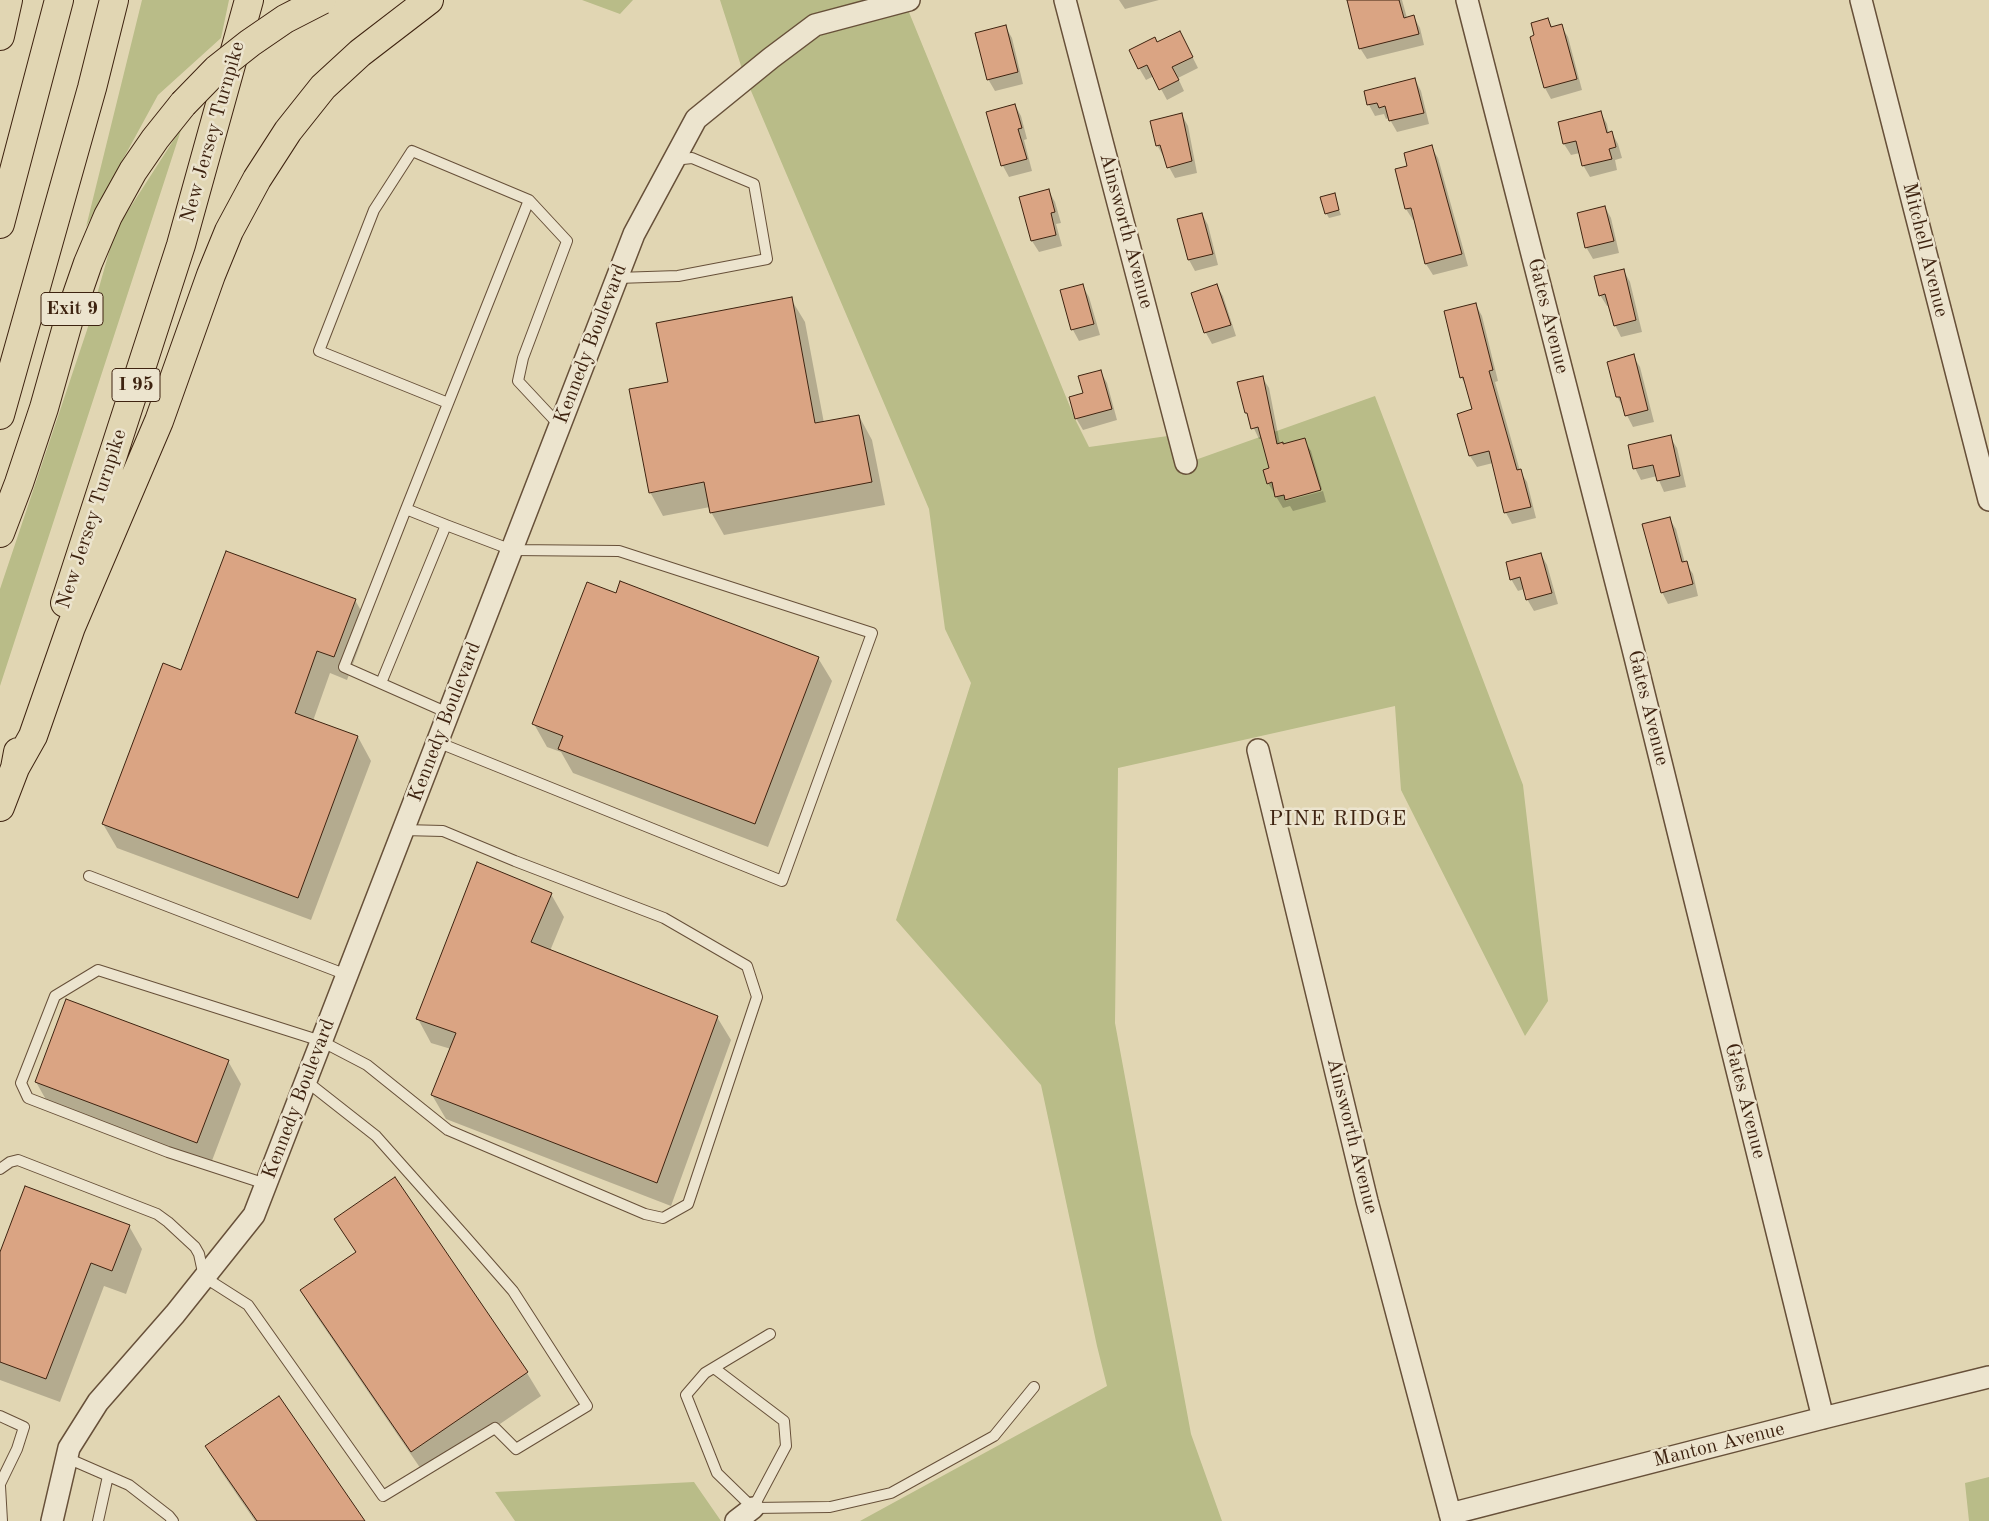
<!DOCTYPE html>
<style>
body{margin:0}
canvas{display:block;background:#e1d6b3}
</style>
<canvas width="1989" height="1521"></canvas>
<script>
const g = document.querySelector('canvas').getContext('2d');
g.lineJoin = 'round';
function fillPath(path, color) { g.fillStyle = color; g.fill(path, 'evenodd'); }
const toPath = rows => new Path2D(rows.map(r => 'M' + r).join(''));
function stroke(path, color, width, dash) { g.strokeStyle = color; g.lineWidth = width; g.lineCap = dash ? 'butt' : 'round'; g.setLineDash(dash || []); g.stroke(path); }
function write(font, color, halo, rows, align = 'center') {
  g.font = font + ' "Old Standard TT",serif'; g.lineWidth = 5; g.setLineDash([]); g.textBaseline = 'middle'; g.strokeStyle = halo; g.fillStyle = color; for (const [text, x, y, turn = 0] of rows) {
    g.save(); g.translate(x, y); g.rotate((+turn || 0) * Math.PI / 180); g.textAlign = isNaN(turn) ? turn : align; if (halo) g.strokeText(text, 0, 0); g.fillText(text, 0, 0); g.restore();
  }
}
fillPath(toPath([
 [142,0,229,0,221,38,158,95,86,227],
 [582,0,633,0,620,14],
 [720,0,904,0,1075,419,1089,447,1175,435,1184,464,1375,396,1523,785,1548,1001,1525,1036,1401,790,1395,706,1118,768,1115,1023,1191,1434,1222,1521,860,1521,1107,1386,1097,1346,1041,1085,896,920,971,683,945,629,929,509,743,72],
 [182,127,0,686,0,589,87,330,115,231],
 [1989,1477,1989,1521,1969,1521,1965,1483],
 [694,1482,721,1521,515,1521,495,1492]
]), '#b9bc88');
fillPath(toPath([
 [1119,0,1159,0,1125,9],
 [1348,0,1402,0,1407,18,1414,17,1420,28,1424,45,1367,59,1360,48],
 [1548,20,1553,28,1561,26,1568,37,1582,90,1551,99,1545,88],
 [1005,26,1012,38,1023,84,995,91,988,79],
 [1157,43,1186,44,1198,68,1178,78,1184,91,1167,100,1154,76,1146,80,1139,68],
 [1415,79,1421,91,1429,124,1397,132,1389,118,1386,119,1384,114,1375,116,1369,105],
 [1015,105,1021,116,1027,139,1024,140,1032,171,1009,177,1003,166,988,113],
 [1601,113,1607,124,1609,134,1612,133,1618,144,1622,158,1615,160,1617,170,1590,177,1583,165,1580,153,1571,155,1564,144,1559,123],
 [1182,115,1188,126,1197,173,1175,178,1157,145],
 [1431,147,1438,158,1468,266,1433,275,1426,264,1415,220,1413,220,1406,209,1396,170,1409,166],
 [1049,191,1055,202,1061,223,1056,224,1062,246,1039,252,1032,241,1021,198],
 [1334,194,1341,215,1329,218,1326,213],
 [1605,207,1611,218,1619,253,1593,259,1586,247],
 [1202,214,1208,225,1218,265,1195,271,1189,260],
 [1624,271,1630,282,1642,332,1621,337,1615,325,1610,306,1607,306,1600,295],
 [1082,285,1089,297,1100,335,1079,341,1073,330],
 [1216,285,1223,296,1236,336,1212,344,1206,333,1192,293],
 [791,299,805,322,824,423,859,416,872,440,885,505,724,535,711,512,710,507,663,516,650,492,669,383],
 [1476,305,1482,316,1498,381,1495,382,1520,471,1527,482,1536,518,1512,524,1506,513,1493,463,1477,467,1470,456,1459,415,1473,410,1467,387,1461,377],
 [1633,356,1640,367,1654,422,1633,427,1617,396],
 [1100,371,1107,383,1117,420,1083,430,1076,418,1084,394],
 [1262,377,1269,388,1280,444,1283,445,1304,440,1311,451,1322,489,1285,499,1285,501,1323,491,1326,502,1293,511,1290,506,1283,508,1268,483,1271,469,1262,439,1259,439,1246,412],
 [1670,437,1677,448,1686,487,1664,492,1657,476,1641,480,1635,468],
 [1669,518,1676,529,1685,563,1686,563,1693,574,1698,596,1668,604,1662,592],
 [1541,554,1547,565,1558,604,1534,611,1527,599,1524,589,1518,591,1511,579],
 [355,600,368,623,347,680,330,673,313,721,358,737,371,761,311,920,117,848,103,824,182,672],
 [818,658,832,681,768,847,573,773,561,752,547,747,534,724],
 [551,894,564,917,550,951,717,1017,731,1040,671,1206,446,1119,432,1095,451,1049,431,1043,418,1019],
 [228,1061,241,1084,210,1166,49,1105,36,1082],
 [394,1179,527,1373,541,1396,425,1475,315,1314,301,1291,356,1253,336,1219],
 [129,1226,142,1249,126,1294,104,1286,60,1402,0,1380,0,1255],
 [207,1447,364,1521,255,1521,220,1470]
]), '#0003');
const building = toPath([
 [1347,0,1399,0,1404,18,1414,15,1419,34,1359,49,1347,0],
 [1548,18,1551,27,1562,24,1577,79,1544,88,1530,37,1534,35,1531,23,1548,18],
 [1006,25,1018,72,987,80,975,33,1006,25],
 [1180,31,1193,57,1172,67,1179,80,1159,90,1147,65,1138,69,1129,50,1155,37,1157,42,1180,31],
 [1415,78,1424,113,1389,121,1385,106,1379,108,1377,103,1367,105,1364,91,1415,78],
 [1015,104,1022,128,1018,129,1027,159,1001,166,986,112,1015,104],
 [1601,111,1607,133,1612,131,1616,147,1609,149,1612,159,1582,166,1576,141,1563,144,1558,122,1601,111],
 [1182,113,1192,161,1167,168,1160,145,1156,146,1150,121,1182,113],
 [1432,145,1462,254,1425,264,1411,208,1405,209,1395,169,1407,166,1404,153,1432,145],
 [1049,189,1055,212,1051,213,1056,235,1031,241,1019,197,1049,189],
 [1335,193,1339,210,1325,214,1320,197,1335,193],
 [1605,206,1614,241,1585,248,1577,213,1605,206],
 [1202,213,1213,254,1188,260,1177,219,1202,213],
 [1624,269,1636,320,1614,326,1605,294,1599,296,1594,276,1624,269],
 [1083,284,1094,324,1071,330,1060,290,1083,284],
 [1217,284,1231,325,1204,333,1191,293,1217,284],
 [792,297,815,423,859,415,872,482,710,513,704,482,649,493,629,389,668,382,656,323,792,297],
 [1476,303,1493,370,1489,371,1517,470,1521,469,1531,507,1504,513,1489,451,1469,456,1457,414,1472,409,1463,377,1460,378,1444,311,1476,303],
 [1634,354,1648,410,1625,416,1620,397,1616,397,1607,362,1634,354],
 [1101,370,1112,409,1075,419,1069,397,1083,393,1078,376,1101,370],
 [1263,376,1277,444,1283,442,1283,444,1305,438,1321,490,1285,500,1284,495,1275,497,1272,482,1267,484,1263,470,1269,468,1258,427,1251,429,1247,413,1245,413,1237,382,1263,376],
 [1671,435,1680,476,1657,481,1653,465,1633,469,1628,445,1671,435],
 [1670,517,1682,562,1687,561,1693,584,1661,593,1642,524,1670,517],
 [226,551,356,599,334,657,317,651,295,713,358,736,298,898,102,824,163,663,181,670,226,551],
 [1541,553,1552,593,1526,600,1520,577,1510,580,1506,562,1541,553],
 [620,581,819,657,755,824,558,749,563,736,532,724,587,582,616,593,620,581],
 [477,862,552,893,531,942,718,1016,657,1183,431,1095,456,1033,416,1019,477,862],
 [66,999,229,1060,197,1143,35,1082,66,999],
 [395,1177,528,1372,411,1452,300,1290,356,1252,334,1219,395,1177],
 [25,1186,130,1225,112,1271,91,1263,46,1379,0,1362,0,1252,25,1186],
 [279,1396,365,1521,257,1521,205,1446,279,1396]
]);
fillPath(building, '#daa483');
stroke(building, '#3e2310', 1);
const lane = toPath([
 [529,200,567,241,523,358,518,381,560,426],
 [617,278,678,276,767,259,754,184,692,158,674,160],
 [406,509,529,200,412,151,374,210,319,351,448,403],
 [381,683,446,525,406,509,344,667,448,713],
 [437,742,782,881,872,633,619,551,512,550,446,525],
 [89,876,347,975],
 [0,1169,10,1162,18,1160,157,1214,168,1222,195,1247,199,1254,204,1277,248,1305,383,1496,495,1428,516,1449,587,1406,513,1291,464,1235,376,1136,306,1081],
 [266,1184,168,1152,28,1098,21,1083,55,996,98,970,321,1041,367,1065,448,1130,645,1214,663,1218,688,1204,757,997,747,966,664,918,515,861,443,831,403,830],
 [770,1334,705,1373,686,1395,717,1473,753,1508,830,1507,891,1493,994,1436,1034,1387],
 [714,1368,784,1421,786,1446,753,1508],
 [0,1416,24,1427,17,1449,0,1484],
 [67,1458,129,1485,169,1516,173,1521],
 [0,1486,2,1521],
 [98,1521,108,1476]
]);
const street = toPath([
 [1065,0,1186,463],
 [1467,0,1632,645,1823,1418],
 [1861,0,1989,500],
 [1258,750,1367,1201,1452,1521],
 [1450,1514,1823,1418,1989,1377],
 [52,1521,69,1448,98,1402,175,1314,254,1215,634,234,696,119,771,58,815,25,909,0],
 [736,1521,753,1508]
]);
const highway = toPath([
 [0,36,8,0],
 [0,224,59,0],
 [0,415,92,88,114,0],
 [0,533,19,483,44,408,71,312,88,263,108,216,133,171,155,139,183,104],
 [65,603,181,245,249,0],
 [15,768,33,736,71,627,159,421,211,275,229,231,257,179,288,131,323,87,360,53,429,0],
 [0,807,15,768,18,752]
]);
stroke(lane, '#675039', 12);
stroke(street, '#675039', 24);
stroke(highway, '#3e2310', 30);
stroke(lane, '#ece4ce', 10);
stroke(street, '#ece4ce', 21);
stroke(highway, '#e1d6b3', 28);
const highwayBridge = toPath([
 [183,104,217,69,250,43,285,19,322,0]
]);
stroke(highwayBridge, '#3e2310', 30, []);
stroke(highwayBridge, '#e1d6b3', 28);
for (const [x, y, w] of [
 [72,309,62],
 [136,385,48]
]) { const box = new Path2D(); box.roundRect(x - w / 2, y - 16.5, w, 33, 4); g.fillStyle = '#ece4ce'; g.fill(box); stroke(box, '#3e2310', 1); }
write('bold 19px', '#3e2310', null, [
 ["Exit 9",72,309],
 ["I 95",136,385]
]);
write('20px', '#3e2310', '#ece4ce', [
 ["New Jersey Turnpike",213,132,-74],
 ["Ainsworth Avenue",1126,231,75],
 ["Mitchell Avenue",1925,250,76],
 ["Gates Avenue",1548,316,76],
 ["Kennedy Boulevard",591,344,-69],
 ["New Jersey Turnpike",92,519,-72],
 ["Gates Avenue",1648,708,76],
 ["Kennedy Boulevard",445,722,-69],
 ["Kennedy Boulevard",299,1099,-69],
 ["Gates Avenue",1745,1101,76],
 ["Ainsworth Avenue",1352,1136,76],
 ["Manton Avenue",1719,1445,-14]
]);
g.letterSpacing = '1px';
write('21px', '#3e2310', '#ece4ce', [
 ["PINE RIDGE",1338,819]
]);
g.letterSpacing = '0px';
</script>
